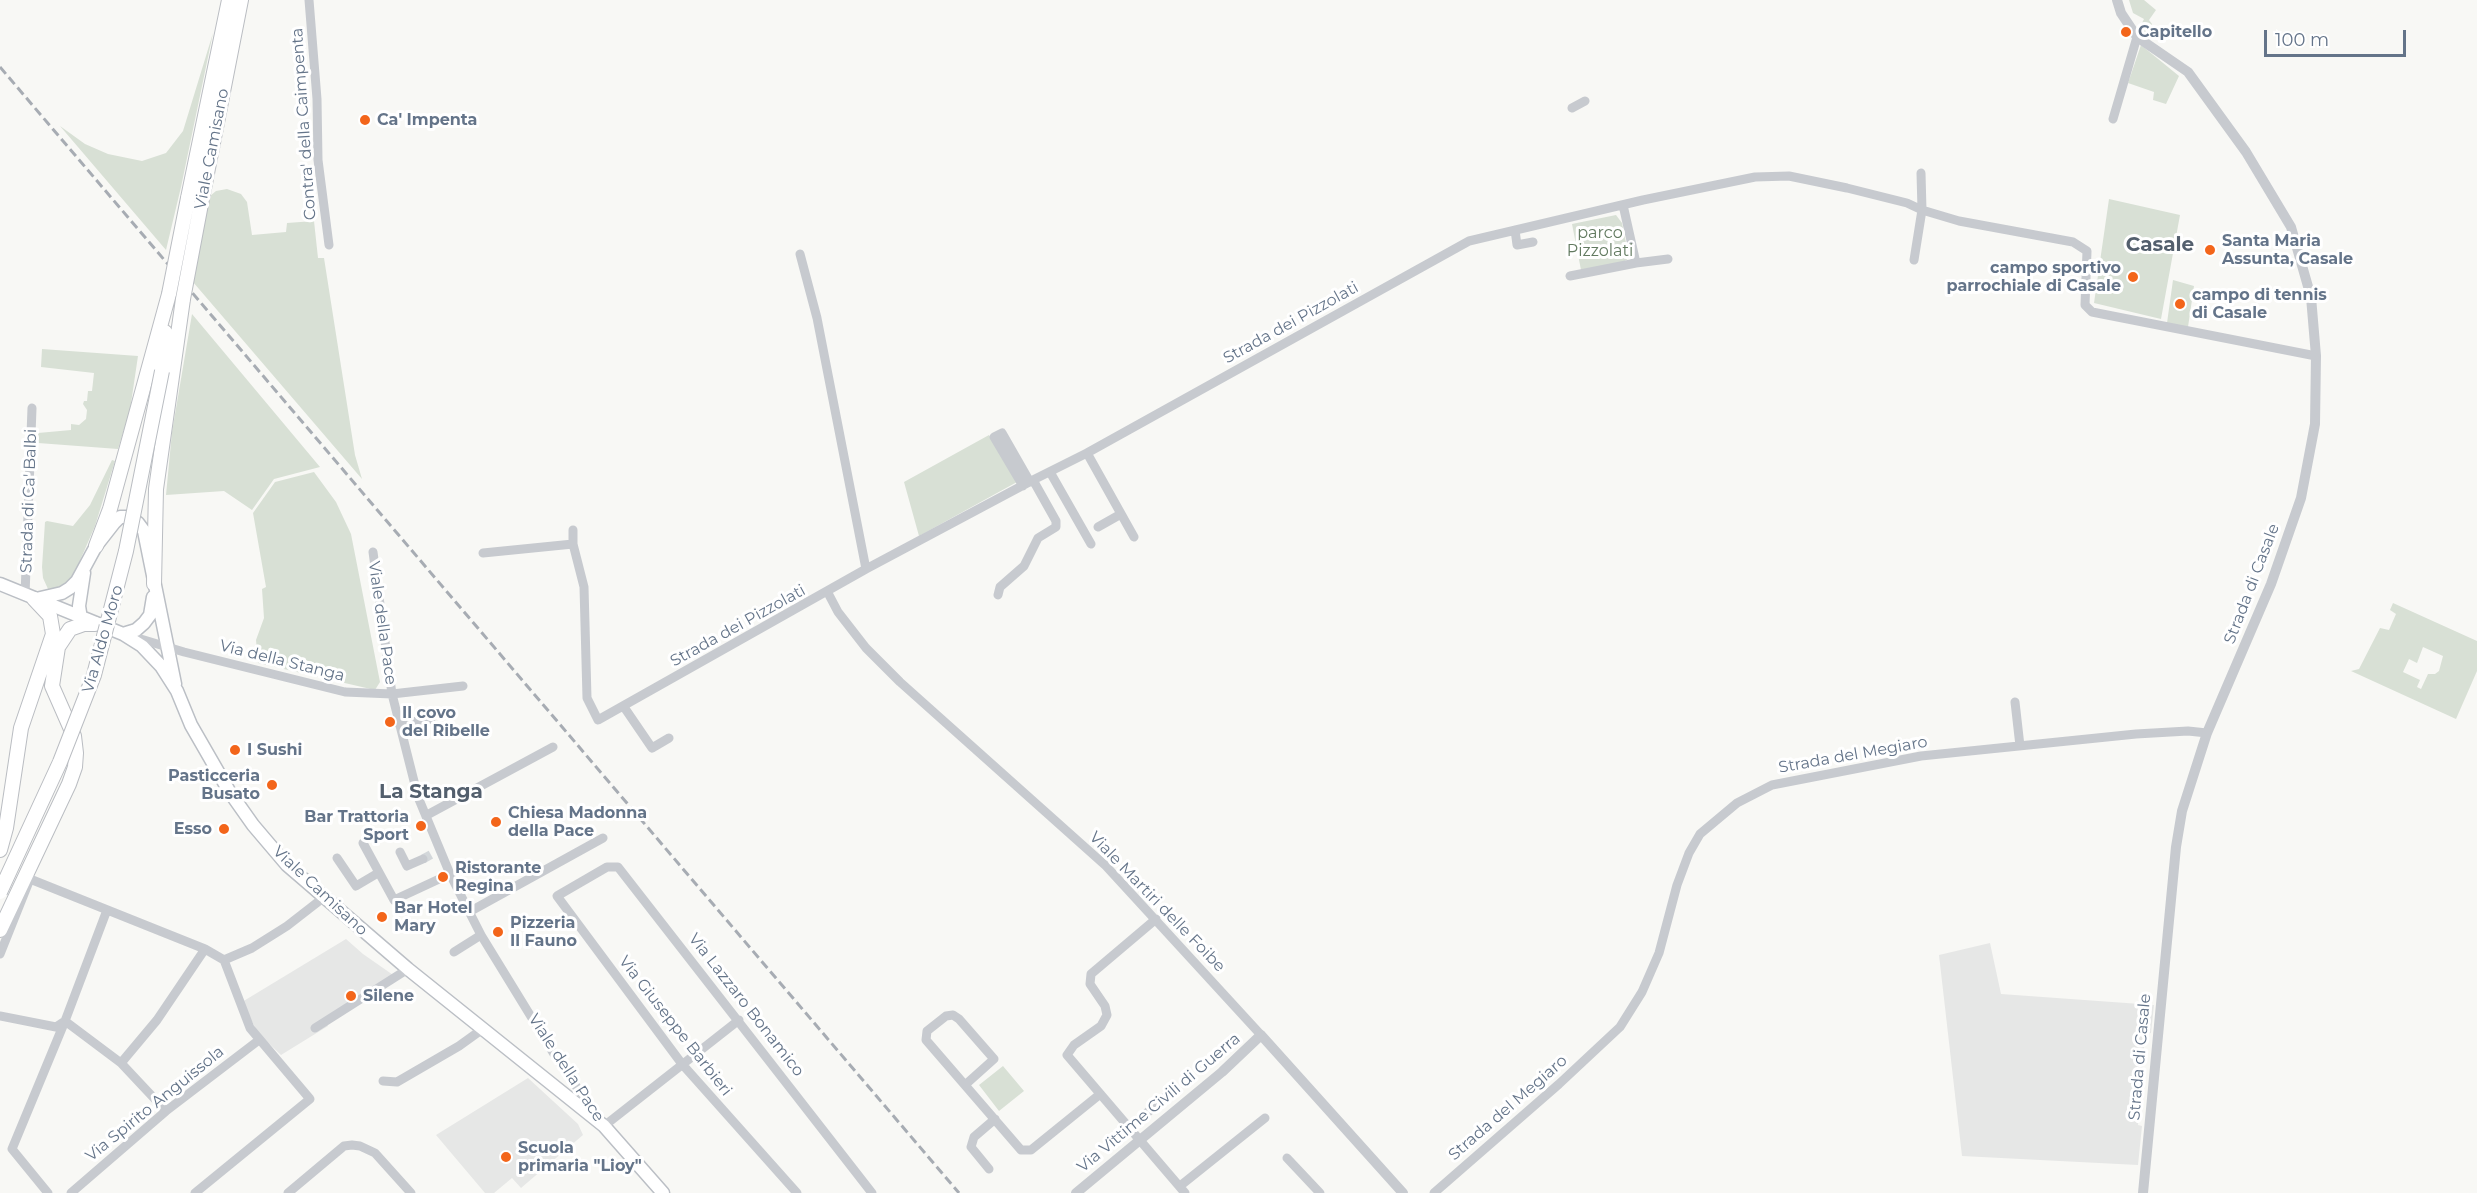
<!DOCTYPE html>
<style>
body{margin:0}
#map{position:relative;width:2477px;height:1193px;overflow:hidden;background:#f8f8f5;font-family:Montserrat,sans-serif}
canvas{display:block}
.scale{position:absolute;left:2264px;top:30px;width:142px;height:27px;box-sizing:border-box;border:3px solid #647489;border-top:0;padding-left:8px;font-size:18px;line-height:21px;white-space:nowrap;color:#647489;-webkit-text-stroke:4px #fff;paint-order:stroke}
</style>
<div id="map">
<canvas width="2477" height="1193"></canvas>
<div class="scale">100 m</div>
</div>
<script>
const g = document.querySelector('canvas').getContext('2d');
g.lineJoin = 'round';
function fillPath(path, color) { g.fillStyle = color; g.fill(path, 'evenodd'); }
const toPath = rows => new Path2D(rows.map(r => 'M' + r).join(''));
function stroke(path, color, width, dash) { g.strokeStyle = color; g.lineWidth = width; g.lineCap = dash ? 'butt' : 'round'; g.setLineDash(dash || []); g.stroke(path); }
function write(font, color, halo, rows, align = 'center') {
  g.font = font + ' Montserrat,sans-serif'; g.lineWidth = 6; g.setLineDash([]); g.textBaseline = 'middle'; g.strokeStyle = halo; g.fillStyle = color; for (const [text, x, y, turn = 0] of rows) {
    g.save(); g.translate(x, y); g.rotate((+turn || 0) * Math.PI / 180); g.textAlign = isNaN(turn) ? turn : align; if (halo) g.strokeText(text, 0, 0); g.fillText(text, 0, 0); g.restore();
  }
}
fillPath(toPath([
 [346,939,363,954,396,977,326,1022,328,1026,281,1055,258,1033,242,1002],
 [1990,943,2001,994,2154,1005,2151,1033,2145,1034,2138,1125,2142,1126,2138,1165,1962,1156,1939,955],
 [528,1078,578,1124,583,1135,521,1188,512,1178,494,1193,485,1193,436,1135]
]), '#e6e7e6');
fillPath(toPath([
 [2129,0,2144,0,2156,10,2149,20,2152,24,2145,34,2140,27,2144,19,2133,13],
 [213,33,181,187,166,250,60,126,85,144,108,154,142,161,166,153,183,131],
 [2141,45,2179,76,2166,104,2153,100,2154,92,2128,83],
 [227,189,241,194,247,202,252,235,286,232,287,223,314,221,318,258,324,258,355,455,362,479,193,282,210,196,216,191],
 [2109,199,2180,215,2161,319,2094,303],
 [1616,215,1622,223,1629,258,1622,263,1581,270,1572,224],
 [2173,280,2194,286,2188,327,2167,323],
 [192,314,320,467,274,479,252,510,224,491,166,495,172,432],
 [42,349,138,356,130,410,118,449,38,443,38,433,71,430,71,424,79,425,86,419,87,410,83,404,84,401,87,401,88,391,92,391,94,373,41,367],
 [989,435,1017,482,919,536,904,482],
 [112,460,115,461,95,526,75,572,69,582,59,587,48,589,43,578,42,567,45,522,47,521,73,526,90,505],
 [314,472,336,502,351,534,380,682,375,690,258,663,256,640,264,618,262,589,266,587,253,513,275,482],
 [2393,603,2477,641,2477,671,2456,719,2351,671,2359,669,2380,628,2389,630,2396,614,2390,610],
 [2423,647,2443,656,2439,671,2435,674,2428,674,2421,689,2417,687,2420,680,2403,672,2409,659,2417,663],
 [1003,1066,1024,1091,999,1111,979,1085]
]), '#d8e0d5');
stroke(toPath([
 [423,859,432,854]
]), '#d3d7da', 9, [9, 4.5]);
const secondary = toPath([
 [0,584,123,634,142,646,161,666,177,691,191,725,229,791,253,825,287,865,408,969,604,1126,663,1193],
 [36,599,62,593,70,588,77,581,96,546,114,523,120,517,130,517,138,523,144,531,175,684],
 [81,619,79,606,84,573],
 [123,634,136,630,144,623,150,615,153,597]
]);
const primary = toPath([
 [188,198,229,0],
 [201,204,241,0],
 [162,371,165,332],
 [96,546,110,509,169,294],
 [154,584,156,489,183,299],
 [0,850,6,828,21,728,53,634,50,616,34,599],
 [0,930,69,784,75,767,76,753,74,736,52,686,58,647,70,629,84,624,95,624]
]);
stroke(secondary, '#bbbfc5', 15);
stroke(primary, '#babdc2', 16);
stroke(toPath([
 [309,0,317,99,318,160,329,245],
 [1572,108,1585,101],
 [2113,119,2137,37],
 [1515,230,1517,245,1533,242],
 [800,254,817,318,866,569],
 [1914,260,1922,210,1921,173],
 [1636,263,1668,259],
 [1570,276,1636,263,1623,205],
 [1087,453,1134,537],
 [1050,472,1091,544],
 [1023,486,994,437,1002,433,1030,482],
 [1098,527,1121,514],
 [573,530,573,544,584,587,587,698,598,720,866,569,1033,480,1087,453,1469,241,1643,200,1755,177,1789,176,1847,188,1907,203,1922,210,1959,221,2073,242,2087,251,2085,305,2092,312,2316,356],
 [373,552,392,694,418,797,450,874,481,935,557,1059,604,1126,739,1020],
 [483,553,573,544],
 [828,593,838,612,866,648,900,682,1106,866,1261,1035],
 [25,595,32,408],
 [998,595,1000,587,1024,566,1038,538,1056,527,1056,521,1033,480],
 [134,637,184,652,345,692,392,694,463,686],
 [2015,702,2020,746],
 [624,707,652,748,669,738],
 [399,724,431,719],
 [427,815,553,747],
 [363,843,394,900,450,874],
 [400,852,407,866,423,859],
 [337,858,356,886,378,873],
 [469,912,603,838],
 [1156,919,1091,974,1090,984,1105,1006,1107,1015,1101,1026,1074,1045,1067,1055,1185,1193],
 [454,952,481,935],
 [0,954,30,879,205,949,224,960],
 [224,960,252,948,287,926,323,898],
 [0,1016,56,1027,65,1021,121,1063,166,1111],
 [315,1028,408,969],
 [121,1063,157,1020,205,949],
 [383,1081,397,1082,459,1046,484,1028],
 [965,1085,994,1059,959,1019,953,1015,946,1016,927,1031,926,1040,1021,1150,1031,1150,1099,1095],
 [1128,1129,1169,1094],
 [1287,1158,1320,1193],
 [989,1169,971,1147,974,1137,995,1119],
 [1180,1186,1265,1118],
 [48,1193,12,1149,65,1021,107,910],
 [71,1193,166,1111,259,1040],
 [195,1193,310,1099,250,1028,224,960],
 [288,1193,344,1146,352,1145,360,1146,375,1153,411,1193],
 [797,1193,682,1064,557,896,607,867,618,867,872,1193],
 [1434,1193,1559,1084,1620,1027,1642,992,1659,953,1677,885,1689,853,1700,834,1737,803,1772,785,1921,756,2136,734,2188,731,2207,733]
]), '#c7cacf', 9);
stroke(toPath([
 [2117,0,2121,13,2137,37,2188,72,2246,152,2291,227,2311,297,2316,356,2315,424,2301,498,2271,584,2207,733,2182,811,2176,847,2143,1193],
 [1076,1193,1222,1072,1261,1035,1403,1193]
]), '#c7cacf', 10);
stroke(secondary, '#fff', 12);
stroke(primary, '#fff', 14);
stroke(toPath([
 [0,67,959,1193]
]), '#a7acb3', 3, [9, 4.5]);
const primaryBridge = toPath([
 [169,294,188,198],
 [183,299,201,204],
 [0,892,60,762,94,675,126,551,162,371]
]);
stroke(primaryBridge, '#babdc2', 16, []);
stroke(primaryBridge, '#fff', 14);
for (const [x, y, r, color] of [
 [2126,32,6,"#f3651a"],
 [365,120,6,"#f3651a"],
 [2210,250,6,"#f3651a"],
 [2133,277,6,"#f3651a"],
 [2180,304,6,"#f3651a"],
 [390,722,6,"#f3651a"],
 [235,750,6,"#f3651a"],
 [272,785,6,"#f3651a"],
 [496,822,6,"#f3651a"],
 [421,826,6,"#f3651a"],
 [224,829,6,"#f3651a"],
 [443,877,6,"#f3651a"],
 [382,917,6,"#f3651a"],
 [498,932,6,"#f3651a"],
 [351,996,6,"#f3651a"],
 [506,1157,6,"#f3651a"]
]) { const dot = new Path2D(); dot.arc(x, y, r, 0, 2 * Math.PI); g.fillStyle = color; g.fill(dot); stroke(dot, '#fff', 2); }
write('bold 16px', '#647489', '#fff', [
 ["Capitello",2138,32],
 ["Ca' Impenta",377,120],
 ["Santa Maria",2222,241],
 ["Assunta, Casale",2222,259],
 ["campo sportivo",2121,268,"right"],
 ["parrochiale di Casale",2121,286,"right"],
 ["campo di tennis",2192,295],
 ["di Casale",2192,313],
 ["Il covo",402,713],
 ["del Ribelle",402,731],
 ["I Sushi",247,750],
 ["Pasticceria",260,776,"right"],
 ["Busato",260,794,"right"],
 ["Chiesa Madonna",508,813],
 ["della Pace",508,831],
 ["Bar Trattoria",409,817,"right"],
 ["Sport",409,835,"right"],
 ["Esso",212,829,"right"],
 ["Ristorante",455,868],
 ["Regina",455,886],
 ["Bar Hotel",394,908],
 ["Mary",394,926],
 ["Pizzeria",510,923],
 ["Il Fauno",510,941],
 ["Silene",363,996],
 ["Scuola",518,1148],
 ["primaria \"Lioy\"",518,1166]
], 'left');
write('16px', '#647489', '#fff', [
 ["Contra' della Caimpenta",304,124,-94],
 ["Viale Camisano",212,149,-79],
 ["Strada dei Pizzolati",1291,323,-29],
 ["Strada di Ca' Balbi",29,501,-88],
 ["Strada di Casale",2252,584,-69],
 ["Viale della Pace",382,623,82],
 ["Strada dei Pizzolati",738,626,-29],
 ["Via Aldo Moro",103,639,-74],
 ["Via della Stanga",282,661,14],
 ["Strada del Megiaro",1853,755,-10],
 ["Viale Camisano",320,891,43],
 ["Viale Martiri delle Foibe",1157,902,46],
 ["Via Lazzaro Bonamico",746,1005,52],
 ["Via Giuseppe Barbieri",675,1026,52],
 ["Strada di Casale",2140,1057,-85],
 ["Viale della Pace",566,1068,57],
 ["Via Vittime Civili di Guerra",1159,1103,-40],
 ["Via Spirito Anguissola",155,1104,-39],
 ["Strada del Megiaro",1508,1108,-41]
]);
write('16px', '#627a60', '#fff', [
 ["parco",1600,233],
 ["Pizzolati",1600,251]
]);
write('bold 20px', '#535f6d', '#fff', [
 ["Casale",2160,245],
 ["La Stanga",431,792]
]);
</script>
